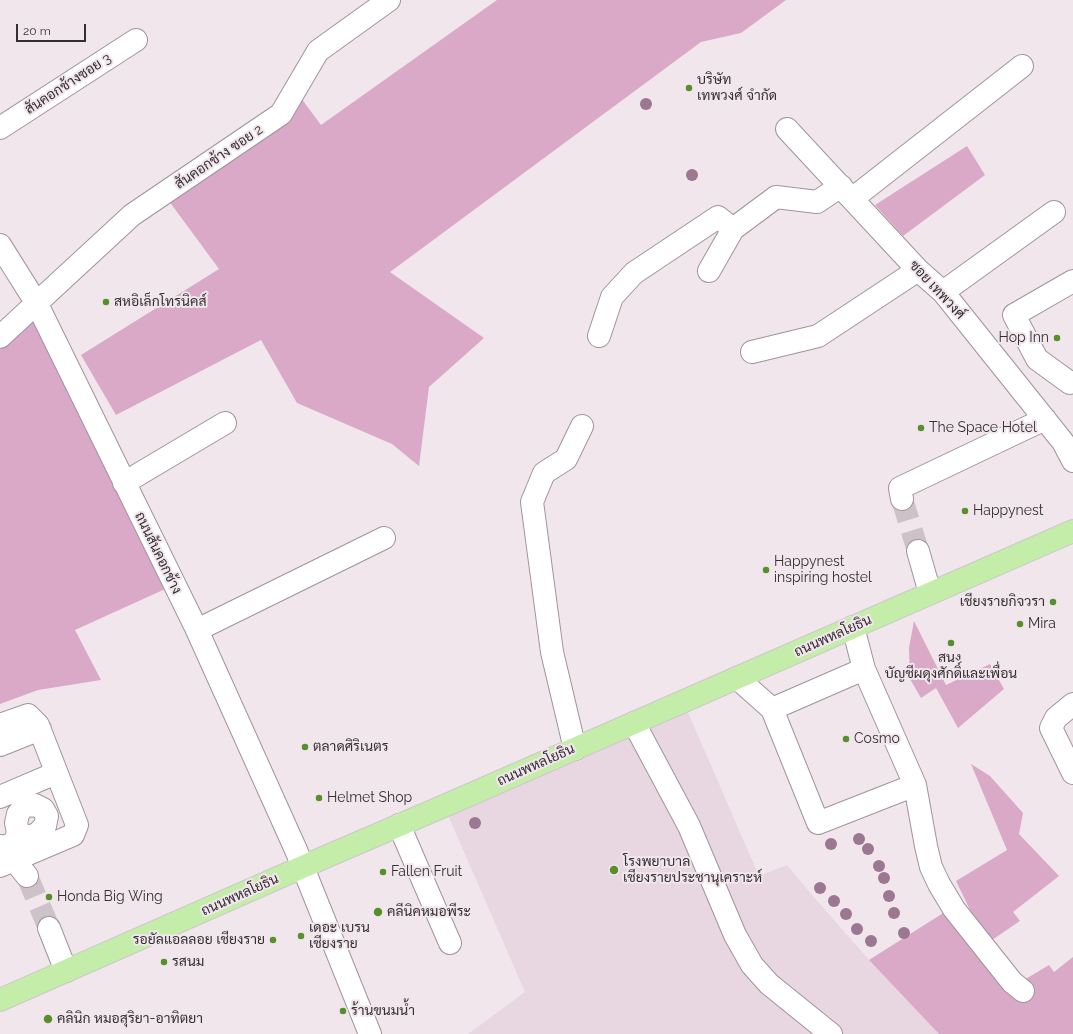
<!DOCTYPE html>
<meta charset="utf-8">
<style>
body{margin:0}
#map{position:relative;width:1073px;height:1034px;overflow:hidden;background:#f2e6ed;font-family:Raleway,sans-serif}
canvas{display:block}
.scale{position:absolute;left:16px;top:24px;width:70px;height:18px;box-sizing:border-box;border:2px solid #343032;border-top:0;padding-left:5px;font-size:12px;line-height:14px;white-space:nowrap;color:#343032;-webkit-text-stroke:3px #f2e6ed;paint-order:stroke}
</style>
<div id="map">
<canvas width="1073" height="1034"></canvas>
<div class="scale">20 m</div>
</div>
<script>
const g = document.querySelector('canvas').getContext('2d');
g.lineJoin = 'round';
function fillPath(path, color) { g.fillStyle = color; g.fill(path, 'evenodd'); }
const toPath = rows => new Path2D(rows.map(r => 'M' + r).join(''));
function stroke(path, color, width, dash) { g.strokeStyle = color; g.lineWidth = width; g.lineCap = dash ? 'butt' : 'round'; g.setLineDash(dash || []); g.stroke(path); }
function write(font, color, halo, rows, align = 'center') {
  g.font = font + ' Raleway,Sarabun,sans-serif'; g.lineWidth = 4; g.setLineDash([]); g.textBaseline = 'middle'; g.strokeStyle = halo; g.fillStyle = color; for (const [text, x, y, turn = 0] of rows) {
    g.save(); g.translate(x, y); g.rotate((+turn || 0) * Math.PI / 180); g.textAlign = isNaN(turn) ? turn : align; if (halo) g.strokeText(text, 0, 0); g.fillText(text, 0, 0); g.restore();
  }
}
fillPath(toPath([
 [683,701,759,876,787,865,813,896,869,960,939,1034,468,1034,525,992,444,806]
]), '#e8d6e1');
fillPath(toPath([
 [497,0,786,0,741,33,701,42,390,272,484,338,429,387,419,466,392,444,297,403,261,340,116,415,81,355,219,269,166,197,298,94,321,125],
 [967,146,985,175,903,236,875,205],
 [37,304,174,585,75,630,101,680,38,690,0,704,0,333],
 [914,621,946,685,990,664,1004,689,958,728,936,688,921,698,910,679,909,648],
 [971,764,990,776,1023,813,1019,834,1059,876,1013,912,1020,921,992,940,1024,980,1049,965,1054,972,1073,957,1073,1034,939,1034,869,960,948,910,972,914,956,881,1007,850]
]), '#d9a9c7');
stroke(toPath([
 [902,499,918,551],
 [27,876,49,928]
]), '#ccc2c8', 22, [22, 11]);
const minor = toPath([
 [0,128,136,40],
 [787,129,918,270,943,292,1063,442,1073,461],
 [852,199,1022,66],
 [0,245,37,304,197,630,296,850,370,1034],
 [709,271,733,229,776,197,817,202,841,186],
 [1073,281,1014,315,1037,359,1070,383,1073,382],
 [943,292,1054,212],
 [599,336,612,297,634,273,718,217,733,229],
 [0,337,132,215,281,114,318,51,389,0],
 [752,352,818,336,918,270],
 [124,483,225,423],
 [902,499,900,488,1045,419],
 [918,551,930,593],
 [197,630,384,538],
 [737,678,772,709,818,823,915,785,864,669,853,627],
 [1073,704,1056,718,1051,728,1073,773],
 [772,709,864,669],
 [634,723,689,826,735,935,752,965,769,984,831,1034],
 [0,725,28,715,38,725,77,825,73,835,0,866],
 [0,745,40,729],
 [575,749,552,652,532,502,544,473,566,459,582,426],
 [915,785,926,846,931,867,939,884,954,909,1012,982,1023,991],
 [0,797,56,773],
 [399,825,450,943],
 [0,846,5,847,15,842,18,832,16,823,18,814,24,806,35,805,43,809,47,816,45,826,37,834,28,837,18,832],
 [9,848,14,860,27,876],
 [49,928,66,971]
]);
const major = toPath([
 [0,1000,323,858,444,806,1073,531]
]);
stroke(minor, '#9f949b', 24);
stroke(major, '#cac9ca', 24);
stroke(minor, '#fff', 22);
stroke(major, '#c4eda9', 22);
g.fillStyle = '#9c7791';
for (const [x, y] of [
 [646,104],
 [692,175],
 [475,823],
 [859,839],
 [831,844],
 [868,849],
 [879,866],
 [884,878],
 [820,888],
 [889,896],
 [834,901],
 [894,913],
 [846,914],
 [857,929],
 [904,933],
 [871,941]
]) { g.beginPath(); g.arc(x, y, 6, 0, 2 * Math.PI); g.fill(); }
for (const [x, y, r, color] of [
 [689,88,4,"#578f2c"],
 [106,302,4,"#578f2c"],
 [1057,338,4,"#578f2c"],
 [921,428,4,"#578f2c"],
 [965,511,4,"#578f2c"],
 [766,570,4,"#578f2c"],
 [1053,602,4,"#578f2c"],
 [1020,624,4,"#578f2c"],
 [951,643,4,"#578f2c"],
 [846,739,4,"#578f2c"],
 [305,747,4,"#578f2c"],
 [319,798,4,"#578f2c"],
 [614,870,5,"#578f2c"],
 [383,872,4,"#578f2c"],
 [49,897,4,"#578f2c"],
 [378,912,5,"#578f2c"],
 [301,936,4,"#578f2c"],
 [273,940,4,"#578f2c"],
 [164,962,4,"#578f2c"],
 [343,1011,4,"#578f2c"],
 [48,1019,5,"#578f2c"]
]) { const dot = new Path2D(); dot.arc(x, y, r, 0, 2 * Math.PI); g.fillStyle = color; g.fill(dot); stroke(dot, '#f2e6ed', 1.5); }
write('14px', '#343032', '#f2e6ed', [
 ["บริษัท",697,80],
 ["เทพวงศ์ จำกัด",697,96],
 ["สหอิเล็กโทรนิคส์",114,302],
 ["Hop Inn",1049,338,"right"],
 ["The Space Hotel",929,428],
 ["Happynest",973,511],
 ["Happynest",774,562],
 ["inspiring hostel",774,578],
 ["เชียงรายกิจวรา",1045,602,"right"],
 ["Mira",1028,624],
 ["สนง.",951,658,"center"],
 ["บัญชีผดุงศักดิ์และเพื่อน",951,674,"center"],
 ["Cosmo",854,739],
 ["ตลาดศิริเนตร",313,747],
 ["Helmet Shop",327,798],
 ["โรงพยาบาล",623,862],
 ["เชียงรายประชานุเคราะห์",623,878],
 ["Fallen Fruit",391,872],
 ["Honda Big Wing",57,897],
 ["คลีนิคหมอพีระ",387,912],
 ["เดอะ เบรน",309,928],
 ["เชียงราย",309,944],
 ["รอยัลแอลลอย เชียงราย",265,940,"right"],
 ["รสนม",172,962],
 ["ร้านขนมน้ำ",351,1011],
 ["คลินิก หมอสุริยา-อาทิตยา",57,1019]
], 'left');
write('14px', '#343032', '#f2e6ed', [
 ["สันคอกช้างซอย 3",68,84,-33],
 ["สันคอกช้าง ซอย 2",219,157,-34],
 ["ซอย เทพวงศ์",937,290,47],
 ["ถนนสันคอกช้าง",158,553,64],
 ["ถนนพหลโยธิน",833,636,-24],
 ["ถนนพหลโยธิน",536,765,-24],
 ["ถนนพหลโยธิน",240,895,-24]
]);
</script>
